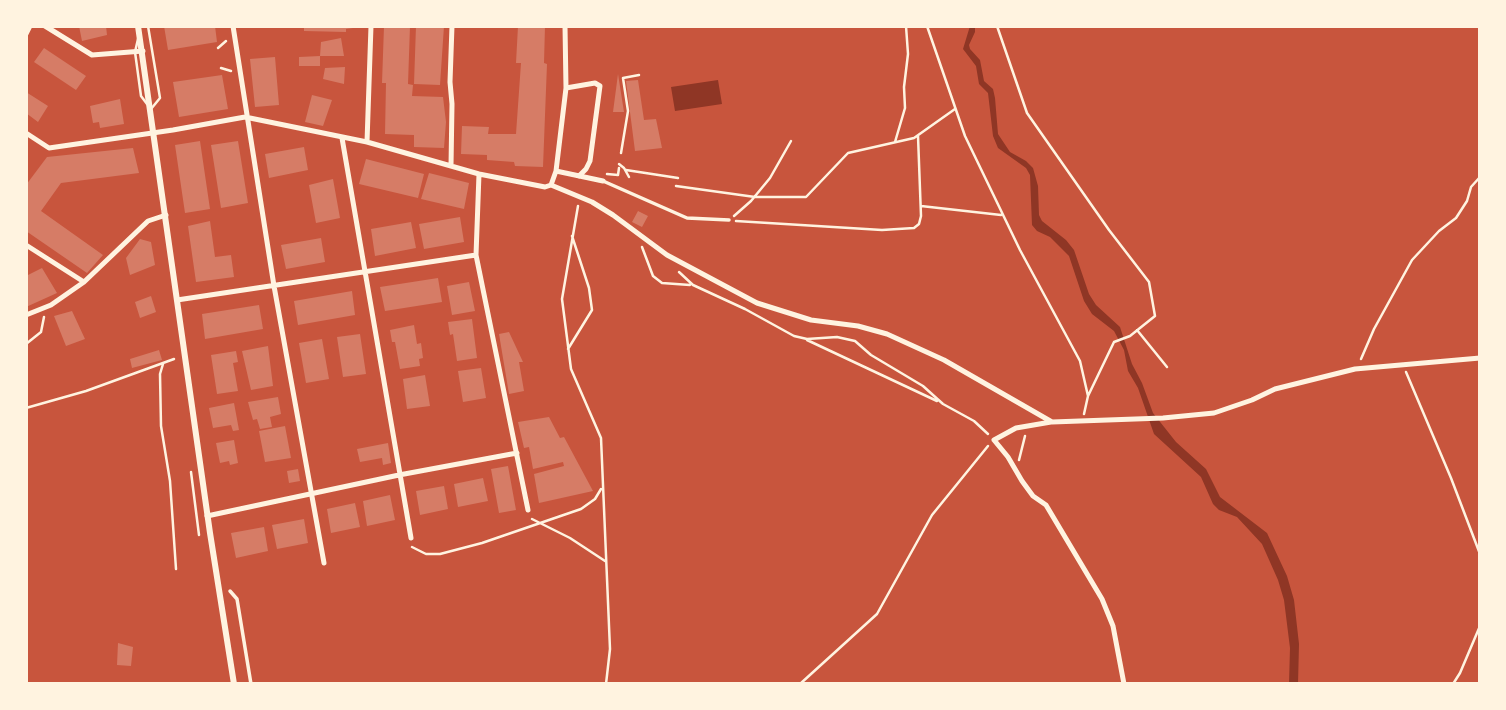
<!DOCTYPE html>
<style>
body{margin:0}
#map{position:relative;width:1506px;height:710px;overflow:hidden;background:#c8553d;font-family:"Varela Round",sans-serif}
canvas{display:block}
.frame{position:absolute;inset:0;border:28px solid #fff3e0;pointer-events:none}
</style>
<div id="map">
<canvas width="1506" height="710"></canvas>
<div class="frame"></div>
</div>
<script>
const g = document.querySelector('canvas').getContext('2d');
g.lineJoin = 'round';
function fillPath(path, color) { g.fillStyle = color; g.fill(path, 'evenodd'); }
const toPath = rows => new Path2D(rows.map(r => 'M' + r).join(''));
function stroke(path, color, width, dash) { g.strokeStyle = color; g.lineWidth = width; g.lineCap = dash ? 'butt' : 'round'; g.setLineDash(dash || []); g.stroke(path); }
fillPath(toPath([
 [970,26,975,26,975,32,969,45,970,49,980,60,984,81,993,89,995,98,998,134,1010,152,1026,161,1033,168,1038,186,1039,215,1042,221,1066,240,1074,250,1089,294,1096,305,1120,327,1132,364,1142,383,1153,413,1176,442,1206,469,1220,497,1267,533,1287,576,1294,600,1299,644,1298,684,1289,684,1290,648,1284,600,1278,580,1262,544,1237,517,1219,510,1213,504,1201,477,1154,434,1138,388,1128,371,1124,350,1114,331,1092,314,1084,301,1069,256,1050,237,1037,231,1032,225,1030,175,1026,168,998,148,993,136,988,93,979,84,976,66,963,49],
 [718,80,722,104,675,111,671,87]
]), '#8f3625');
fillPath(toPath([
 [79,26,106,26,107,35,82,41],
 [164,26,215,26,217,42,168,50],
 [304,26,353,26,353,28,346,29,346,32,304,31],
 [384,26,410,26,408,84,413,85,412,96,443,97,446,122,444,148,414,147,414,135,385,134,386,83,382,83],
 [416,26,444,26,440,85,414,84],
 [518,26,545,26,544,63,547,64,543,167,515,166,514,162,487,160,487,155,461,154,462,126,489,127,488,134,516,134,521,63,516,63],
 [341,38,344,56,320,56,321,42],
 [44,48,86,76,76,90,34,62],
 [320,56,320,66,299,66,299,57],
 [275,57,279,105,255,107,250,59],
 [345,67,344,84,323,79,325,68],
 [618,74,624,112,613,112],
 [222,75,228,109,179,117,173,82],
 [638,80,644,120,656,119,662,148,635,151,626,81],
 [26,92,48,106,38,122,26,113],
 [312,95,332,100,323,126,305,122],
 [120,99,124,124,100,128,99,122,93,123,90,106],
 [200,141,210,209,185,213,175,145],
 [238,141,248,203,221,208,211,145],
 [304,147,308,170,269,178,265,154],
 [133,148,139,173,61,183,41,211,103,255,87,273,26,231,26,185,47,157],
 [366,159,424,174,418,198,359,184],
 [429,173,469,183,464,209,421,199],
 [333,179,340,218,316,223,309,185],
 [638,211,648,216,642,227,632,222],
 [460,217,464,242,424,249,419,224],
 [210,221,215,257,231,255,234,277,196,282,188,226],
 [411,222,416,248,375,256,371,229],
 [321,238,325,262,286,269,281,245],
 [140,239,151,242,155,265,130,275,126,258],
 [42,268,57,293,26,307,26,276],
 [438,278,442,302,385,311,380,287],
 [469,282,475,311,452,315,447,286],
 [352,291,355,315,298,325,294,301],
 [151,296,156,312,140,318,135,302],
 [259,305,263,329,205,339,202,314],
 [72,311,85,339,66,346,54,316],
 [472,319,477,358,457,361,453,334,450,335,448,322],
 [414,325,417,344,421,343,423,358,419,359,420,366,400,369,395,342,392,342,390,330],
 [509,332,523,362,519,362,524,391,509,394,499,334],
 [360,334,366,374,343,377,337,337],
 [322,339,329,379,306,383,299,343],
 [268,346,273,386,251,390,242,351],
 [159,350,162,360,132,368,130,359],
 [236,351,238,362,233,363,238,391,217,394,211,355],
 [481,368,486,398,463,402,458,371],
 [425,375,430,406,407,409,403,379],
 [278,397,281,414,270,417,272,427,260,429,257,419,253,420,248,402],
 [234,403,239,430,233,431,231,425,213,428,209,408],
 [549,417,560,438,564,437,593,491,539,503,534,474,564,466,563,462,533,469,529,447,524,448,518,422],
 [285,426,291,458,265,462,259,431],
 [234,440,238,463,230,465,229,461,220,463,216,443],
 [388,443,391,463,383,465,382,458,360,462,357,449],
 [508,466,516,510,499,513,491,469],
 [298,469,300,481,289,483,287,471],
 [483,478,488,501,458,507,454,484],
 [444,486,448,509,420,515,416,491],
 [390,495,395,520,367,526,363,501],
 [355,503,360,527,331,533,327,509],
 [304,519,308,543,277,549,272,525],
 [264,527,268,551,236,558,231,533],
 [118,643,133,647,131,666,117,665]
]), '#d67c66');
stroke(toPath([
 [927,26,965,136,1020,250,1080,361,1088,396,1084,414],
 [997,26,1027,113,1109,230,1149,282,1155,316,1130,336,1114,342,1088,396],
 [218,48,226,41],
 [221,68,231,71],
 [895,142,905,108,904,87,908,54,906,26],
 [621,153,628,111,623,78,639,75],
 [619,164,624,168,629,177],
 [626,170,678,178],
 [607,174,618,175,619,168],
 [676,186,755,197,806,197,848,153,914,138,955,109],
 [578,206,562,299,571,369,601,438,610,649,606,684],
 [921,206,1001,215],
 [734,216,751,201,770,178,791,141],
 [736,221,882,230,914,228,919,224,921,216,918,136],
 [642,247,653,276,662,283,690,285],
 [679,272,693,285,745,309,794,336,807,339,837,337,855,341,871,355,923,386,943,404,974,421,988,434],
 [1137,330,1167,367],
 [807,340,937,401],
 [26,344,41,332,44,317],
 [568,349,592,310,589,288,572,236],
 [1361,359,1374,329,1412,260,1439,231,1456,218,1467,201,1471,187,1480,177],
 [163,364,160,374,161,426,170,481,176,569],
 [1406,372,1451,478,1480,554],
 [26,408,86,391,174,359],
 [1019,460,1025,436],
 [191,472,199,535],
 [532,519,570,538,605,561],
 [412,547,426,554,440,554,482,543,581,509,595,499,601,489],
 [800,684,877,614,932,515,988,446],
 [1453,684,1460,673,1480,626]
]), '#fff3e0', 2.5);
stroke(toPath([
 [148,26,160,98,151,109],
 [138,39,135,52,141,96,147,104]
]), '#fff3e0', 2.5);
stroke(toPath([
 [603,181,687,218,729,220],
 [230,591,237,599,238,605,251,684]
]), '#fff3e0', 3.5);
stroke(toPath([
 [45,26,92,55,143,51],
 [233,26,274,286,324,563],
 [26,34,30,26],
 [566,88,595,83,600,86,590,161,586,169,579,176],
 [26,133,49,148,173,130,245,117,367,142,479,174,545,187,551,185,592,202,613,215,667,255,757,303,811,320,858,326,887,334,944,360,1052,422,1163,418,1214,413,1252,400,1275,389,1355,369,1480,358],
 [342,138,411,538],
 [367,142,371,26],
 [451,166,452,104,450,82,452,26],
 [556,171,603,181],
 [479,174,476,255,528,510],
 [551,185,556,171,566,88,565,26],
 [26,245,84,282],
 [177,300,476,255],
 [26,315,51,305,84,282,148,221,166,215],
 [1051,422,1016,428,994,440,1008,457,1022,481,1033,496,1046,505,1102,599,1113,626,1124,684],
 [207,516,399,475,517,453]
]), '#fff3e0', 5);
stroke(toPath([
 [138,26,210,533,234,684]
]), '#fff3e0', 6);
</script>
